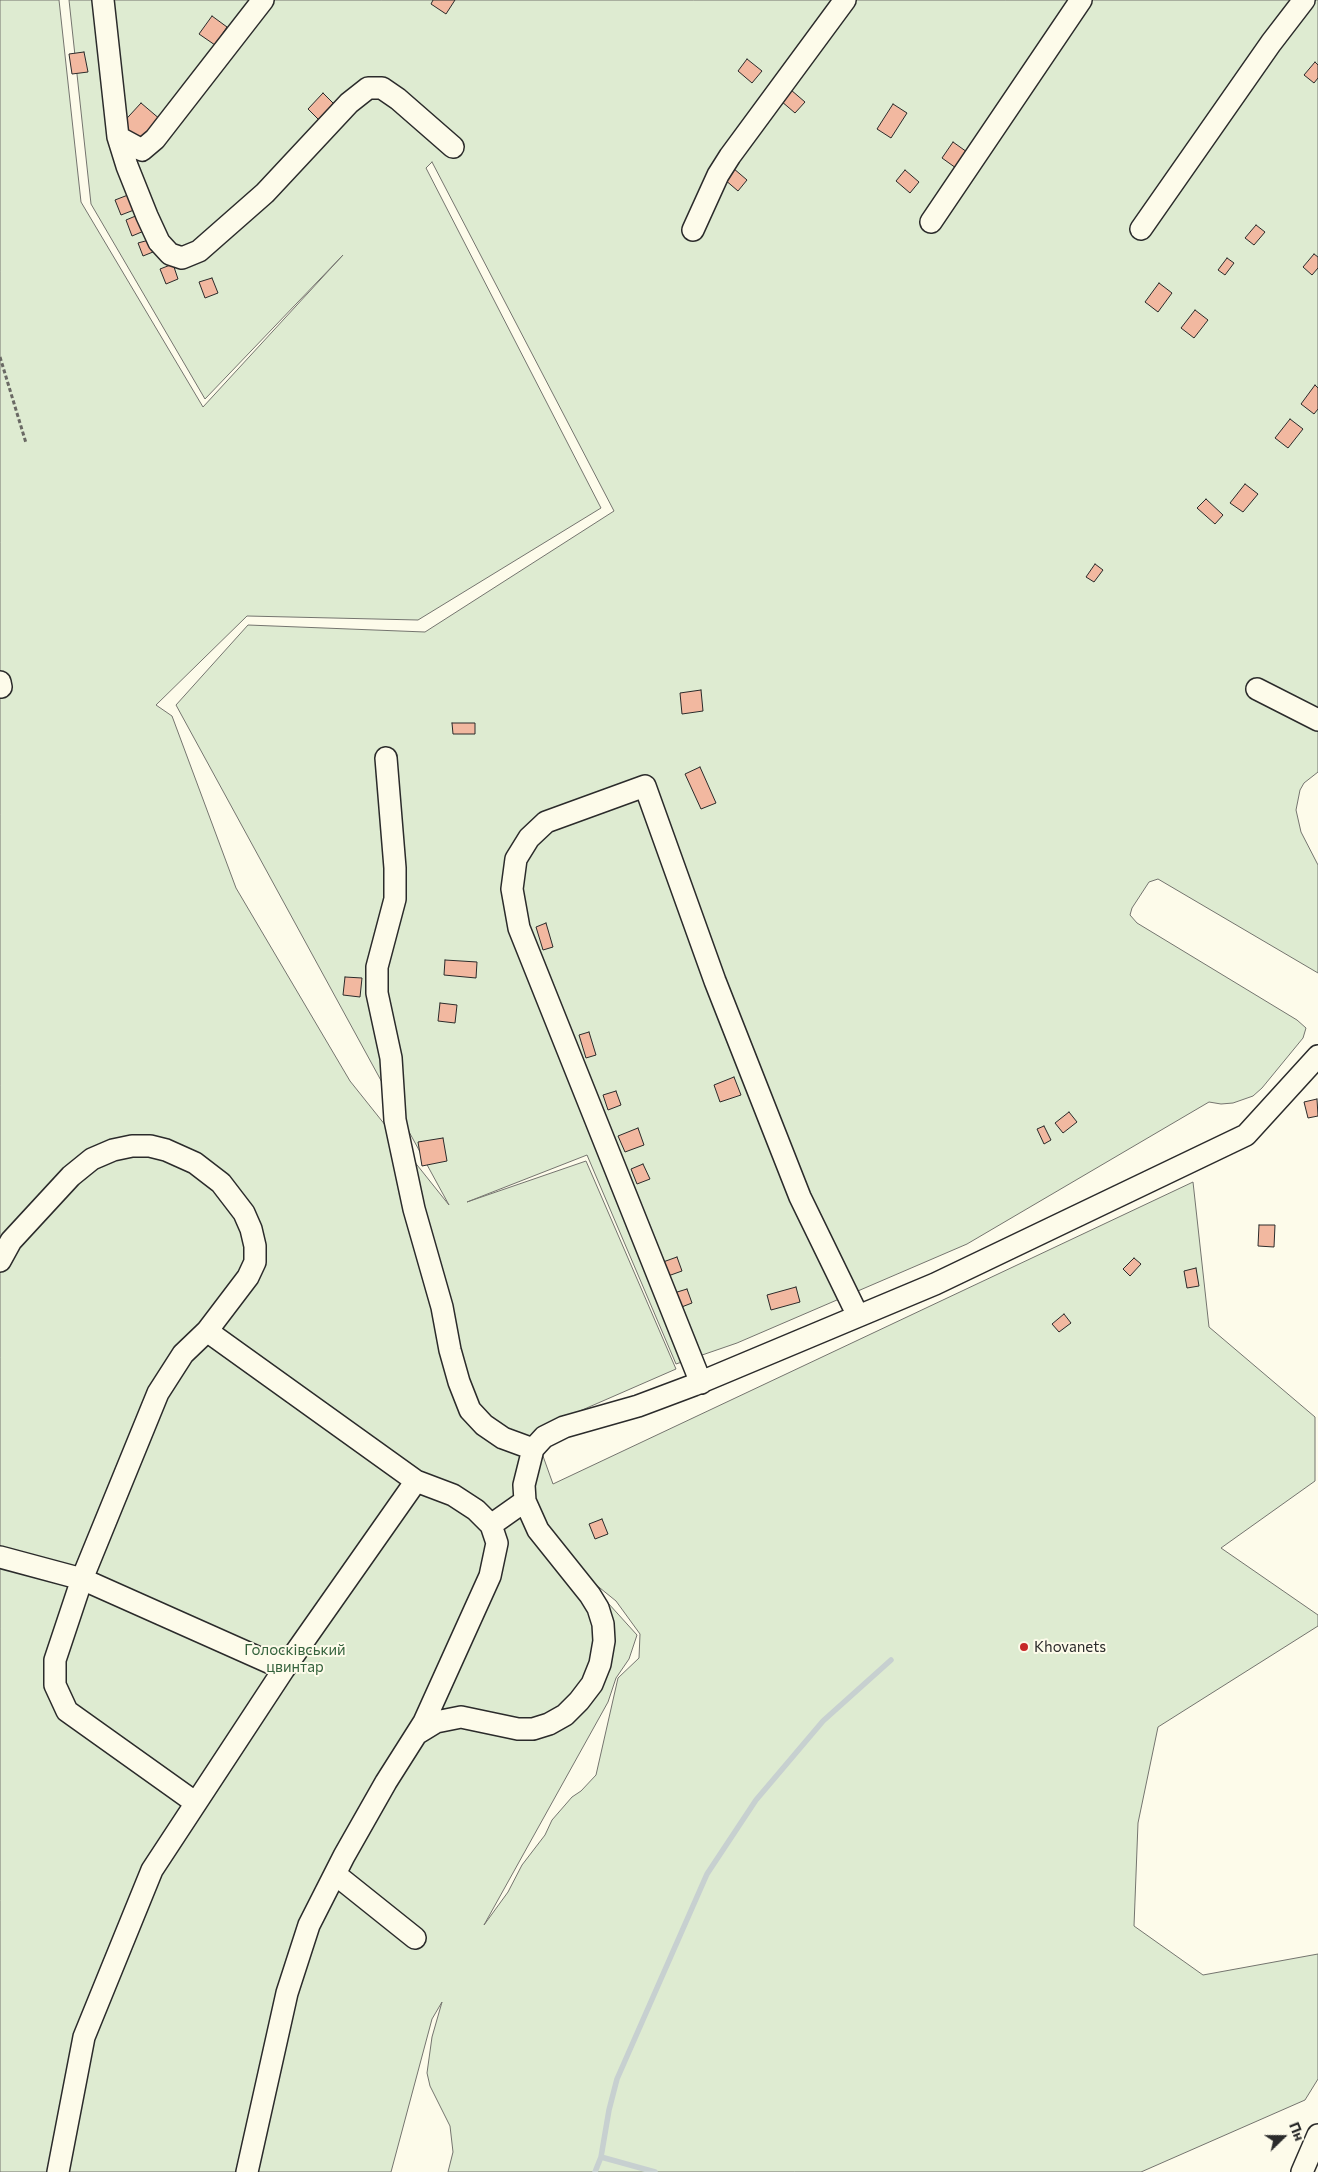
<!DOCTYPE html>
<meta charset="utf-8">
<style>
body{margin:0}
#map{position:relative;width:1318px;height:2172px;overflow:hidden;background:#fdfbea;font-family:Commissioner,sans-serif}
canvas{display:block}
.north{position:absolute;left:1258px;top:2112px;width:50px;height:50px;-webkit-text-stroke:4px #fdfbea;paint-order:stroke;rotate:68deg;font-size:14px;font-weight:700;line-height:20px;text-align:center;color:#2b2b2b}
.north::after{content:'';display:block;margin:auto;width:18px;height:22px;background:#2b2b2b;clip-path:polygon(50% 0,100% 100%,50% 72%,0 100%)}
</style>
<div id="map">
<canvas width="1318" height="2172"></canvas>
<div class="north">Пн</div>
</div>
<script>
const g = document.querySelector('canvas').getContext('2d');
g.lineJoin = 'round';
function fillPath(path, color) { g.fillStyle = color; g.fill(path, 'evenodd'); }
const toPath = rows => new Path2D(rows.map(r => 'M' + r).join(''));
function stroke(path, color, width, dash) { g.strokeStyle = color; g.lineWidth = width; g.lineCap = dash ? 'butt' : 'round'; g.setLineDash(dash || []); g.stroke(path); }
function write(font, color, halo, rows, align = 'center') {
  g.font = font + ' Commissioner,sans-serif'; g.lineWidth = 4; g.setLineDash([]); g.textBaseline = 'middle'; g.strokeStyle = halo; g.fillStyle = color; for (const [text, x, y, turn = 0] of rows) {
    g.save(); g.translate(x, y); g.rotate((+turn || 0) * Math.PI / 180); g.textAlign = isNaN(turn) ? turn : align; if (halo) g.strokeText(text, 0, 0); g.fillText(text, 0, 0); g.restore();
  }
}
const green = toPath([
 [0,0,59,0,81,202,203,407,343,255,205,399,91,204,69,0,1318,0,1318,772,1304,783,1300,790,1296,810,1301,832,1318,865,1318,973,1158,879,1149,882,1132,908,1130,915,1137,923,1297,1020,1306,1028,1303,1038,1262,1088,1253,1096,1233,1103,1221,1104,1209,1102,967,1244,737,1343,676,1364,587,1155,467,1202,586,1161,676,1369,534,1431,553,1484,1193,1182,1209,1327,1315,1417,1315,1481,1221,1548,1318,1615,1318,1626,1158,1727,1138,1823,1134,1926,1203,1975,1318,1954,1318,2079,1305,2100,1141,2172,448,2172,453,2152,450,2126,430,2086,427,2073,432,2037,442,2002,432,2019,391,2172,0,2172,0,0],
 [432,162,614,511,425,632,248,625,176,705,449,1205,350,1081,236,888,172,716,156,705,247,616,418,620,601,508,426,168,432,162],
 [579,1571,616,1601,640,1634,639,1658,618,1678,596,1775,581,1791,572,1797,552,1820,545,1835,522,1865,508,1892,484,1925,608,1702,616,1678,629,1659,637,1635,579,1571]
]);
fillPath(green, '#deebd1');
stroke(green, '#74746e', 1);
stroke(toPath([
 [601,2157,655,2172],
 [595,2172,601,2157,609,2110,617,2079,707,1874,756,1800,823,1721,891,1660]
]), '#c7d0d0', 5.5);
const building = toPath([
 [433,0,455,0,446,14,431,4,433,0],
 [212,16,227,27,215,45,199,34,212,16],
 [84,52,88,72,72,74,69,54,84,52],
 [747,59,762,71,752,83,738,71,747,59],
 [1315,62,1318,65,1318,78,1314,83,1304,75,1315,62],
 [791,90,805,102,795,113,781,101,791,90],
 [323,93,336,106,321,122,308,109,323,93],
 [141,103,161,120,137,146,118,128,141,103],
 [893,104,907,113,891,138,877,129,893,104],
 [953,142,967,152,956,168,942,158,953,142],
 [733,168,747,180,738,191,724,179,733,168],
 [905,170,919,182,910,193,896,181,905,170],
 [128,195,134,210,121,215,115,200,128,195],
 [138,215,144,231,132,236,126,220,138,215],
 [1256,225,1265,232,1254,245,1245,238,1256,225],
 [149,240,153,252,143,256,138,243,149,240],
 [1314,254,1318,257,1318,268,1312,275,1303,267,1314,254],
 [1227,258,1234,263,1225,275,1218,270,1227,258],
 [173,264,178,279,166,284,160,269,173,264],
 [212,278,218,293,205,298,199,282,212,278],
 [1159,283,1172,293,1158,312,1145,302,1159,283],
 [1195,310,1208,320,1194,338,1181,328,1195,310],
 [1315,385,1318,388,1318,409,1314,414,1301,404,1315,385],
 [1290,419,1303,429,1288,448,1275,438,1290,419],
 [1245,484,1258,494,1243,512,1230,503,1245,484],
 [1206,499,1223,515,1215,524,1197,508,1206,499],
 [1095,564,1103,570,1094,582,1086,577,1095,564],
 [701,690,703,711,682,714,680,693,701,690],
 [452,723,475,723,475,734,453,734,452,723],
 [700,767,716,803,701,809,685,774,700,767],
 [546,923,553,947,543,950,536,927,546,923],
 [445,960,477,962,476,978,444,975,445,960],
 [345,977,362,978,360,997,343,995,345,977],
 [440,1003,457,1005,455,1023,438,1021,440,1003],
 [589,1032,596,1055,586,1058,579,1035,589,1032],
 [734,1077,741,1095,720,1102,714,1085,734,1077],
 [616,1091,621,1105,608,1110,603,1095,616,1091],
 [1317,1099,1318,1116,1308,1118,1304,1102,1317,1099],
 [1069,1112,1077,1122,1063,1133,1055,1123,1069,1112],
 [1044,1126,1051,1140,1044,1144,1037,1129,1044,1126],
 [638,1128,644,1145,625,1152,618,1136,638,1128],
 [443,1138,447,1161,422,1166,418,1142,443,1138],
 [643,1164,650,1179,637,1184,631,1169,643,1164],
 [1259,1225,1275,1225,1274,1247,1258,1246,1259,1225],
 [677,1257,682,1271,668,1276,663,1262,677,1257],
 [1134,1258,1141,1264,1130,1276,1123,1269,1134,1258],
 [1196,1268,1199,1286,1187,1288,1184,1271,1196,1268],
 [796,1287,800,1302,771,1310,767,1295,796,1287],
 [687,1289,692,1303,679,1308,674,1293,687,1289],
 [1064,1314,1071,1323,1059,1332,1052,1324,1064,1314],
 [602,1519,608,1534,595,1539,589,1524,602,1519]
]);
fillPath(building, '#f2b8a0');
stroke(building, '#2b2b2b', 1);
const minor = toPath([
 [103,0,118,137,127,166,147,216,159,242,170,254,182,258,199,251,265,193,349,103,368,88,382,88,398,99,453,147],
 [118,137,142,150,155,139,263,0],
 [931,222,1081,0],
 [1141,229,1271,43,1304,0],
 [693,230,718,175,730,156,845,0],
 [0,682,1,687],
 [1257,689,1318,720],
 [386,758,395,868,395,899,377,967,377,993,391,1058,395,1120,414,1209,442,1307,450,1350,459,1382,470,1410,484,1425,503,1438,533,1449],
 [0,1261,11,1241,71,1176,92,1159,113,1150,132,1146,150,1146,166,1150,195,1163,221,1183,244,1213,251,1229,255,1246,255,1262,248,1277,207,1331],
 [701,1383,519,928,512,889,516,859,529,838,546,822,645,786,715,981,800,1197,858,1316],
 [491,1525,525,1501],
 [0,1557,82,1579,284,1669],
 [418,1733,436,1722,461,1717,518,1729,533,1729,549,1724,565,1715,579,1701,592,1684,600,1664,604,1641,603,1624,598,1608,590,1595,538,1530,525,1501,524,1485,533,1449,544,1437,564,1427,638,1406,694,1385,935,1284,1246,1135,1318,1056],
 [196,1803,67,1711,55,1685,55,1660,82,1579,158,1393,183,1354,207,1331,416,1481,453,1495,476,1510,491,1525,497,1543,490,1576,424,1722,386,1782,344,1856,309,1925,287,1993,247,2172],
 [335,1874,415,1938],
 [58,2172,84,2037,152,1870,284,1669,416,1481],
 [1302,2172,1318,2135]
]);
stroke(minor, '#2b2b2b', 24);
stroke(toPath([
 [0,357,26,443]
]), '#6a6964', 3, [4, 2.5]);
stroke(minor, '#fdfbea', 21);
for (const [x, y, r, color] of [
 [1024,1647,5,"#c62828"]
]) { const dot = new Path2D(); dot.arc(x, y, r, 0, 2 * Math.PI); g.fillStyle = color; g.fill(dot); stroke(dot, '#fdfbea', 2); }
write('15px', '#2b2b2b', '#fdfbea', [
 ["Khovanets",1034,1647]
], 'left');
write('15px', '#34623c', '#fdfbea', [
 ["Голосківський",295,1650],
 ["цвинтар",295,1667]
]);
</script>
